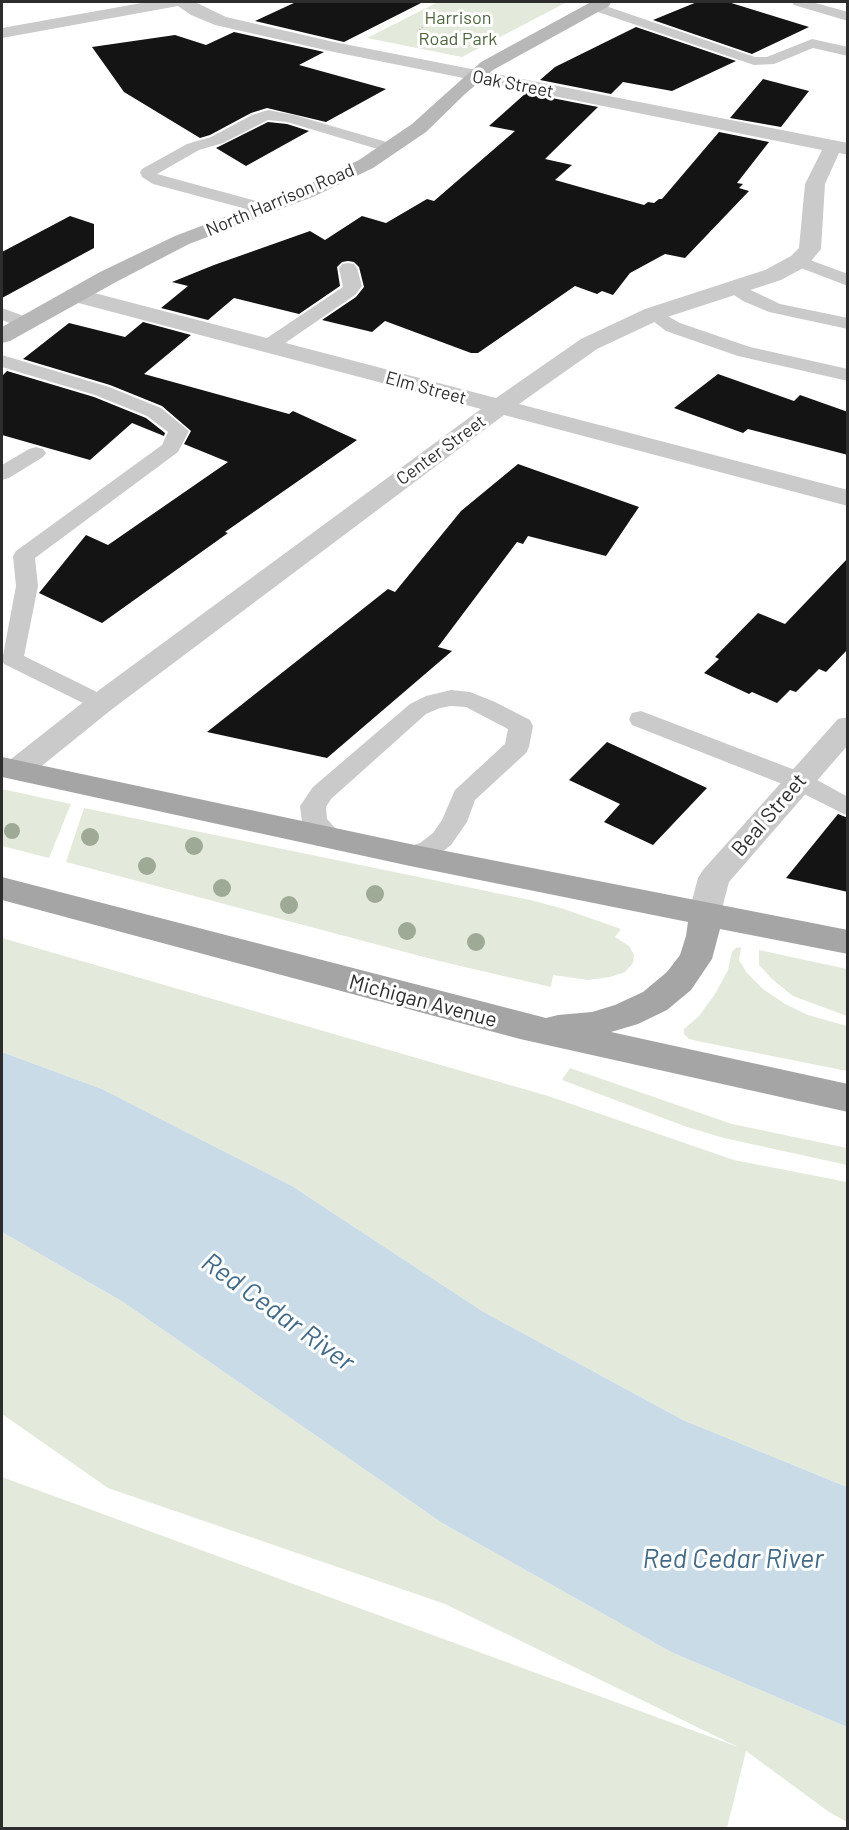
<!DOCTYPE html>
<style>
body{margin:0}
#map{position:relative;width:849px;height:1830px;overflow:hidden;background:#fff;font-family:Barlow,sans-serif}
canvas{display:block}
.frame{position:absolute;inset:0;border:3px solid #2d2d2d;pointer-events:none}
</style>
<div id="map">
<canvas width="849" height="1830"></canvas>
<div class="frame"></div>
</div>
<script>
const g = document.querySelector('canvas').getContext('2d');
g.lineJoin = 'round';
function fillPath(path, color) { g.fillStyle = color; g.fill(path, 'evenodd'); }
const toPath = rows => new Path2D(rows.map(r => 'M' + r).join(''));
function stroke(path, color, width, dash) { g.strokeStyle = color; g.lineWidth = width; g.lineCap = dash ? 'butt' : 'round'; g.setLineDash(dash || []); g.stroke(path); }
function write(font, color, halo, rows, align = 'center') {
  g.font = font + ' Barlow,sans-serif'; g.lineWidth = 6; g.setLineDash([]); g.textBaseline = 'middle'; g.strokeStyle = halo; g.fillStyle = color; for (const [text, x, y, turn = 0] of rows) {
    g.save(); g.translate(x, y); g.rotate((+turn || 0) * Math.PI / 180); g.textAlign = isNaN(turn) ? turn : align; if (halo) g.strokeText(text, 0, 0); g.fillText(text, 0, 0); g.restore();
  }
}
fillPath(toPath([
 [438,2,567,2,462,57,367,38],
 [2,789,71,804,49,858,2,846],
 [84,808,530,900,564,909,621,929,615,937,629,946,634,955,633,963,625,972,610,977,588,980,553,975,551,987,439,961,66,862],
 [2,938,548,1096,734,1160,847,1182,847,1487,683,1420,482,1311,292,1186,102,1089,2,1052],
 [741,947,739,960,747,973,763,989,785,1004,808,1015,847,1026,847,1071,702,1042,689,1039,684,1034,684,1029,699,1016,715,994,728,970,732,952,736,948],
 [759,950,847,969,847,1016,793,996,772,979,759,965],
 [570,1068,732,1124,847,1148,847,1165,724,1138,687,1127,562,1080],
 [2,1232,123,1302,442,1523,671,1652,847,1727,847,1822,829,1812,746,1751,727,1828,2,1828,2,1477,738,1747,445,1604,108,1488,2,1414]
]), '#e3eadc');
fillPath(toPath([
 [2,1052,102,1089,292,1186,482,1311,683,1420,847,1487,847,1727,671,1652,442,1523,123,1302,2,1232]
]), '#cadbe8');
fillPath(toPath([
 [296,2,423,2,344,42,255,21],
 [697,2,728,2,809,27,752,54,653,20],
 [636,27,736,61,672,91,623,82,611,94,540,80,555,67],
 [234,32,324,52,299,65,386,89,326,122,267,108,251,113,210,135,200,138,124,92,92,47,175,35,206,45],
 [763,79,809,91,781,127,730,118],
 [526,93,598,107,545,159,572,165,555,180,644,205,648,202,654,203,659,199,662,199,719,132,769,142,737,183,743,184,739,188,749,191,685,258,665,254,630,273,613,295,602,291,597,294,575,286,478,353,471,353,385,321,372,332,322,320,356,297,364,287,359,267,354,262,348,261,342,262,337,267,340,286,299,314,234,298,208,320,161,308,188,286,172,282,214,265,310,231,325,240,362,216,386,223,427,199,434,201,515,131,489,126],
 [268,122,287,124,309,131,246,166,216,148],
 [70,216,94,224,94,248,2,298,2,252],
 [143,322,191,335,144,374,289,414,293,411,357,440,225,532,228,533,102,623,39,593,86,535,108,545,228,462,184,444,191,431,162,406,110,385,23,359,69,323,125,337],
 [7,371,94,397,146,418,165,433,164,436,132,423,90,460,2,435,2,376],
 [718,374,794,401,800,395,848,412,848,455,748,429,743,433,674,408],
 [518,464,639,507,606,556,528,536,523,544,517,542,438,647,452,651,327,758,207,732,388,589,395,592,461,511],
 [848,558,848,649,826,672,819,669,796,692,790,690,777,703,752,692,749,694,704,673,719,659,715,657,758,613,785,624],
 [607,742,707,788,653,845,604,822,620,804,569,780],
 [838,814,848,818,848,892,786,878]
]), '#141414');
stroke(toPath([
 [417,32,426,24,437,22]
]), '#cacaca', 2, [1.5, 1.5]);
fillPath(toPath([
 [594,2,755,57,767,57,812,39,848,47,848,56,813,48,774,64,754,65,589,9,587,6,594,2],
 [792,2,812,2,848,12,848,21,794,5,792,2],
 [268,110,294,115,397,145,399,148,391,153,287,122,268,120,223,143,199,150,157,174,271,205,273,209,265,214,153,184,142,177,140,172,142,169,187,144,211,137,252,115,268,110],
 [799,256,848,274,848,286,793,265,790,261,793,257,799,256],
 [348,263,354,264,357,268,362,286,355,295,275,350,261,350,259,346,261,342,343,287,339,268,342,264,348,263],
 [734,282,780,304,848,318,848,329,769,312,743,301,728,291,725,287,728,283,734,282],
 [2,308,32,319,34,323,32,327,25,329,2,320,2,308],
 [653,308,680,323,750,347,848,369,848,381,738,356,666,331,644,314,647,310,653,308],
 [2,355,109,387,161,408,189,431,178,452,35,558,38,586,24,656,109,698,113,703,109,708,101,711,93,708,4,664,2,661,16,586,13,556,16,551,162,445,168,432,147,416,95,395,2,367,2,355],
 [36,447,43,449,46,453,43,457,9,478,2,480,2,465,29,449,36,447],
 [451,690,470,692,495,702,530,720,533,726,529,747,526,753,475,800,467,822,451,845,438,855,410,864,401,861,397,855,401,849,420,843,433,833,442,820,455,790,505,744,508,729,466,707,451,706,440,708,426,714,331,799,326,807,327,819,344,838,340,844,331,847,322,844,302,822,300,806,313,787,410,704,426,696,451,690],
 [641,711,808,775,848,797,848,816,790,787,632,725,629,719,632,713,641,711]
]), '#cacaca');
fillPath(toPath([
 [147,2,195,2,226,17,334,42,848,143,848,155,839,153,825,184,821,249,807,266,781,280,661,319,597,349,519,404,848,490,848,506,504,415,111,710,28,777,17,780,6,777,2,770,6,763,91,696,481,409,67,300,64,295,67,290,75,288,83,290,496,398,581,339,645,309,765,270,791,256,799,248,805,184,822,150,334,52,215,25,191,15,178,6,2,38,2,28,147,2],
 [848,717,848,745,729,882,721,912,717,920,705,924,693,920,689,912,698,878,703,870,838,719,848,717]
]), '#cacaca');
fillPath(toPath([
 [591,2,611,2,609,6,493,70,465,94,426,132,373,168,315,196,189,244,116,282,10,341,2,343,2,327,100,272,175,236,301,188,359,160,412,124,481,62,591,2]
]), '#b7b7b7');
fillPath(toPath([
 [2,757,410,844,848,930,848,954,720,929,712,959,691,990,667,1010,638,1024,611,1032,848,1084,848,1112,520,1039,2,900,2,877,546,1018,558,1015,592,1012,615,1005,643,992,667,972,680,955,686,936,688,922,410,866,2,777,2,757]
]), '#a5a5a5');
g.fillStyle = '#9eaa95';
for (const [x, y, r] of [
 [12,831,8],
 [90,837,9],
 [194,846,9],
 [147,866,9],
 [222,888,9],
 [375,894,9],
 [289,905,9],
 [407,931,9],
 [476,942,9]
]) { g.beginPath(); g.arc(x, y, r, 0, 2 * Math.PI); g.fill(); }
write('18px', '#4f653f', '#fff', [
 ["Harrison",458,18],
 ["Road Park",458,39]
]);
write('18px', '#2d2d2d', '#fff', [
 ["Oak Street",513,84,11],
 ["North Harrison Road",280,200,-23],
 ["Elm Street",426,388,15],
 ["Center Street",441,450,-36]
]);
write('21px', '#2d2d2d', '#fff', [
 ["Beal Street",769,815,-49],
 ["Michigan Avenue",423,1001,15]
]);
write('italic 27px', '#436b88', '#fff', [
 ["Red Cedar River",278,1312,36],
 ["Red Cedar River",733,1559]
]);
</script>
